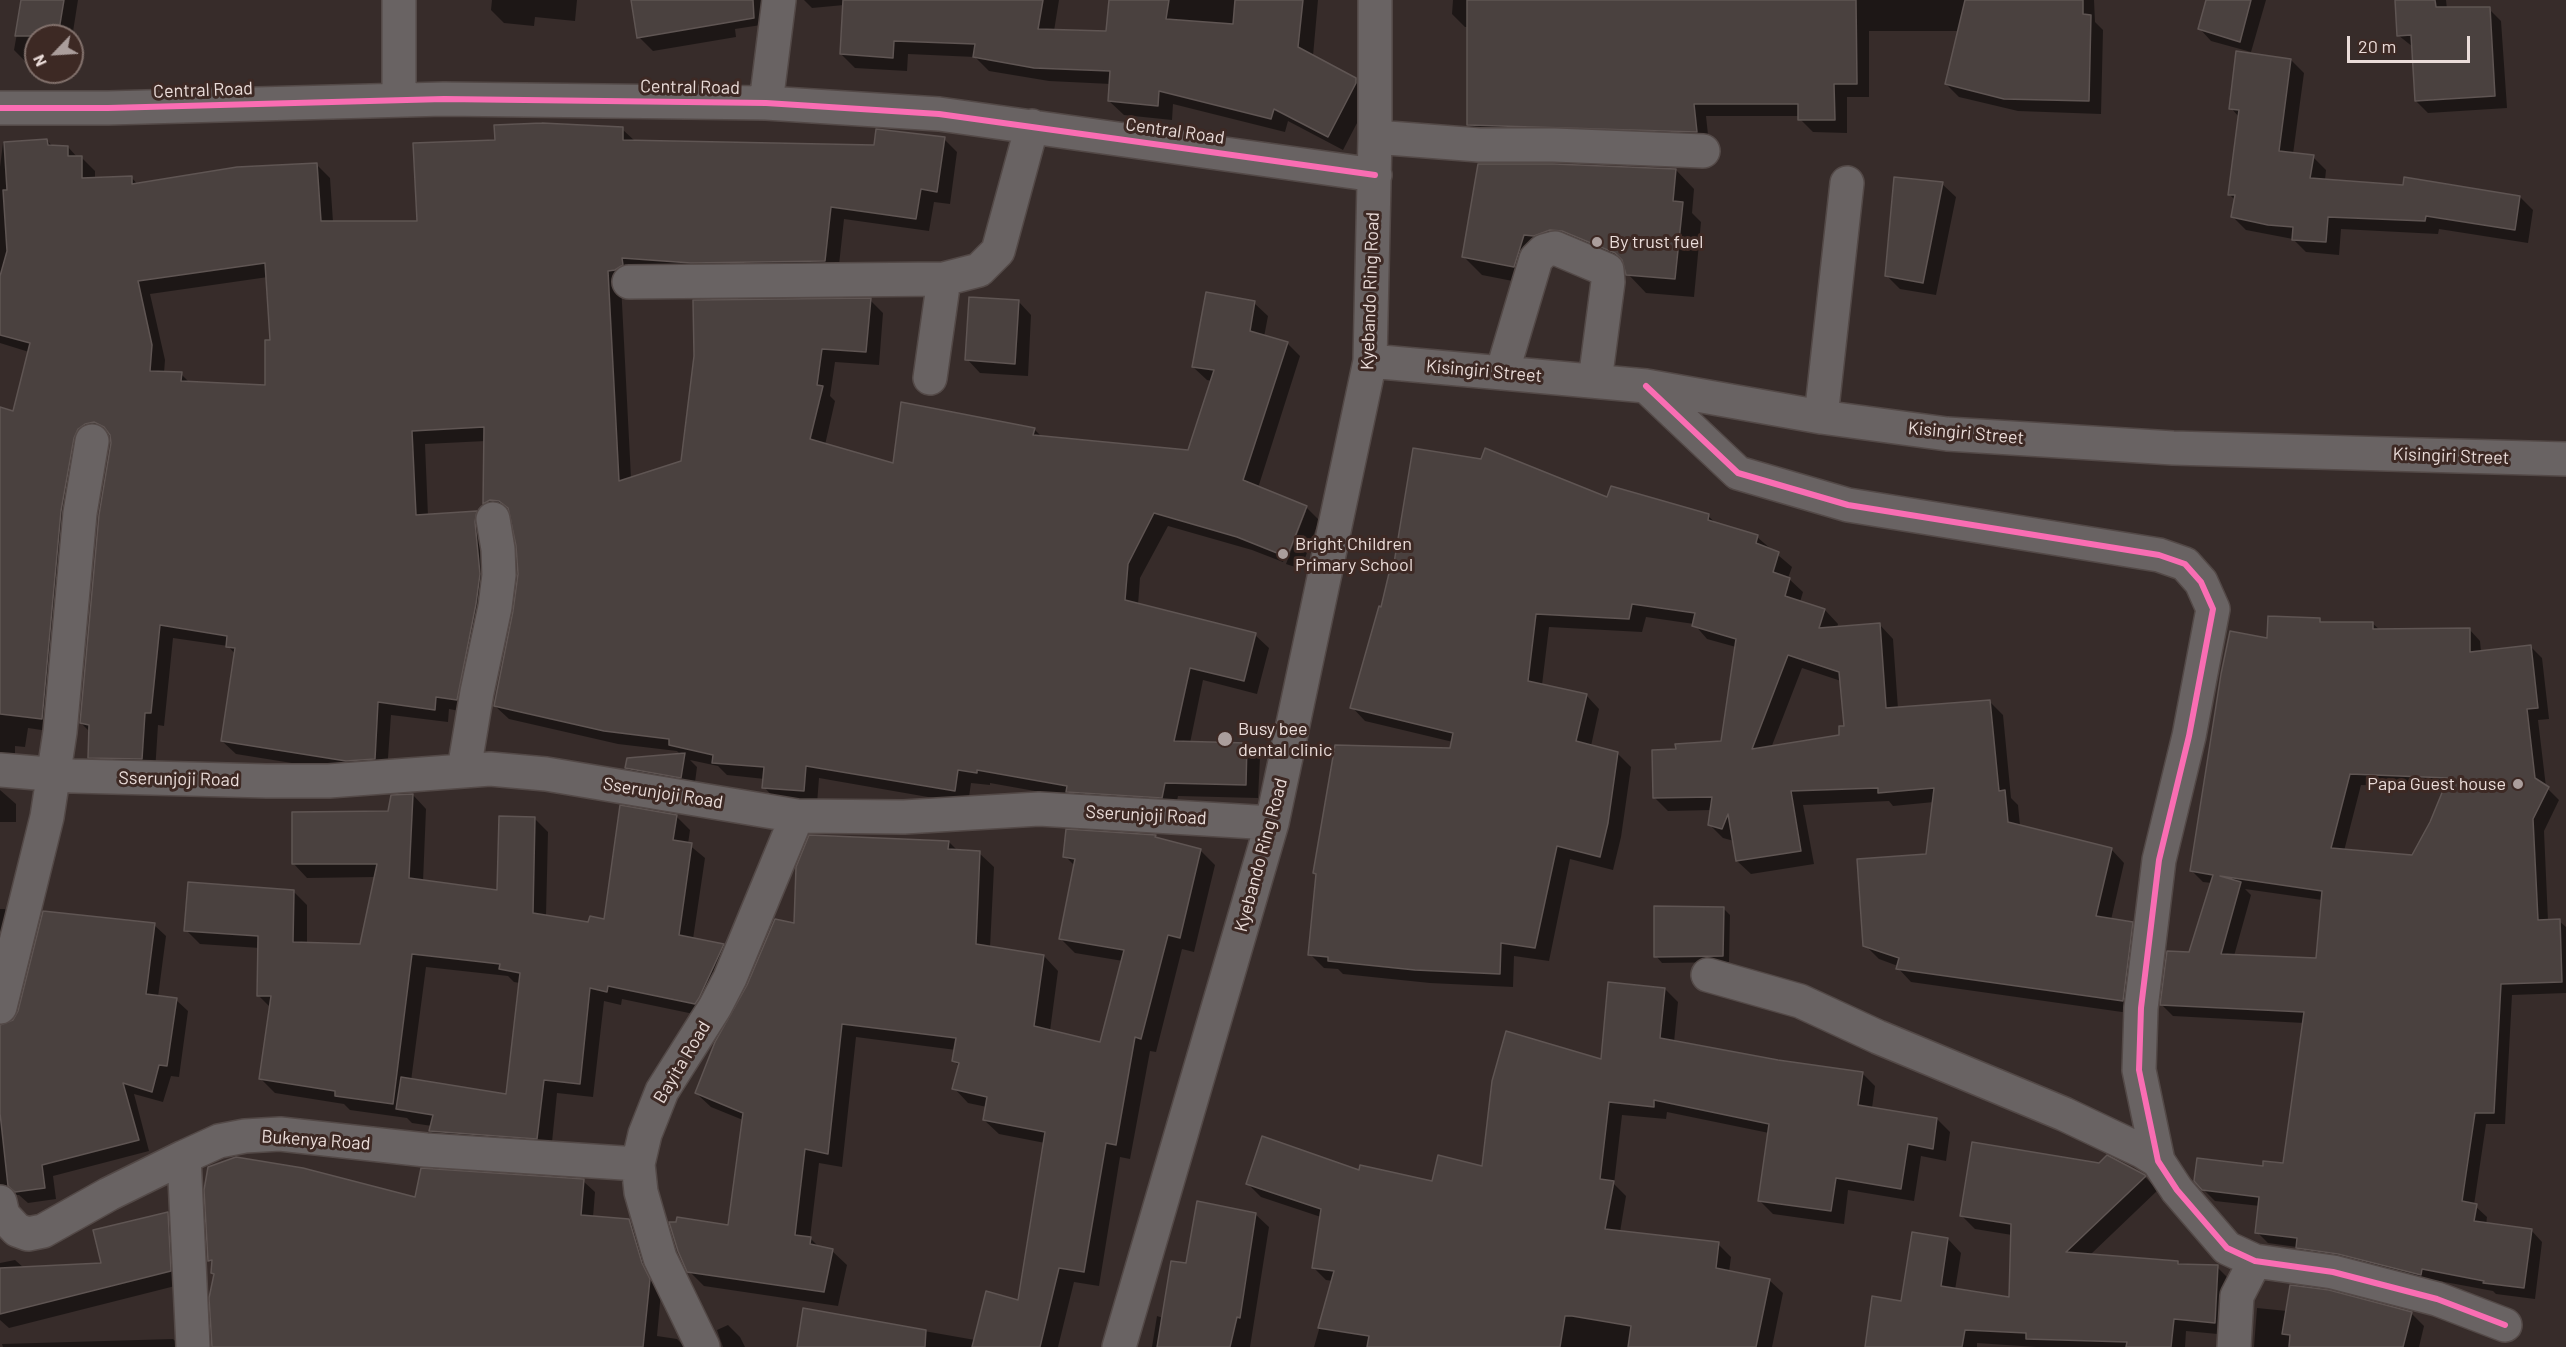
<!DOCTYPE html>
<style>
body{margin:0}
#map{position:relative;width:2566px;height:1347px;overflow:hidden;background:#372c2a;font-family:Barlow,sans-serif}
canvas{display:block}
.north{position:absolute;left:24px;top:24px;width:60px;height:60px;box-sizing:border-box;background:#3d2924;border:2px solid #82716c;border-radius:50%;rotate:245deg;font-size:16px;font-weight:700;line-height:24px;text-align:center;color:#eadcd9}
.north::after{content:'';display:block;margin:auto;width:21px;height:27px;background:#ab9e9c;clip-path:polygon(50% 0,100% 100%,50% 72%,0 100%)}
.scale{position:absolute;left:2347px;top:36px;width:123px;height:27px;box-sizing:border-box;border:3px solid #eadcd9;border-top:0;padding-left:8px;font-size:18px;line-height:21px;white-space:nowrap;color:#eadcd9;-webkit-text-stroke:4px #3d2924;paint-order:stroke}
</style>
<div id="map">
<canvas width="2566" height="1347"></canvas>
<div class="north">N</div>
<div class="scale">20 m</div>
</div>
<script>
const g = document.querySelector('canvas').getContext('2d');
g.lineJoin = 'round';
function fillPath(path, color) { g.fillStyle = color; g.fill(path, 'evenodd'); }
const toPath = rows => new Path2D(rows.map(r => 'M' + r).join(''));
function stroke(path, color, width, dash) { g.strokeStyle = color; g.lineWidth = width; g.lineCap = dash ? 'butt' : 'round'; g.setLineDash(dash || []); g.stroke(path); }
function write(font, color, halo, rows, align = 'center') {
  g.font = font + ' Barlow,sans-serif'; g.lineWidth = 6; g.setLineDash([]); g.textBaseline = 'middle'; g.strokeStyle = halo; g.fillStyle = color; for (const [text, x, y, turn = 0] of rows) {
    g.save(); g.translate(x, y); g.rotate((+turn || 0) * Math.PI / 180); g.textAlign = isNaN(turn) ? turn : align; if (halo) g.strokeText(text, 0, 0); g.fillText(text, 0, 0); g.restore();
  }
}
fillPath(toPath([
 [23,0,78,0,72,38,36,36,36,64,27,63,14,50],
 [492,0,577,0,575,21,535,17,534,26,504,23,491,10],
 [633,0,781,0,774,12,760,13,761,25,735,29,736,37,653,51,639,37],
 [804,0,1059,0,1054,31,1107,33,1111,0,1318,0,1313,56,1355,79,1370,93,1370,98,1343,150,1288,121,1285,132,1173,104,1172,120,1124,115,1109,101,1111,84,1049,81,989,71,975,57,908,54,907,71,855,68,841,54,844,5,812,8],
 [1453,0,2094,0,2095,22,2103,30,2101,114,2018,111,1959,97,1946,84,1959,31,1869,31,1869,97,1847,97,1847,133,1813,132,1800,119,1800,116,1706,116,1709,144,1481,138,1468,125,1469,27,1465,27,1452,14],
 [2208,0,2266,0,2251,52,2211,41,2200,29],
 [2396,0,2446,0,2447,9,2489,9,2501,21,2507,108,2428,113,2416,101,2413,47,2398,35],
 [2291,60,2304,73,2293,154,2313,157,2326,170,2325,180,2520,197,2533,210,2528,243,2439,229,2438,234,2341,229,2339,255,2306,252,2293,239,2246,230,2233,217,2236,201,2229,194,2239,117,2231,108],
 [622,129,636,142,875,146,944,139,957,152,950,204,934,202,929,231,844,219,838,274,621,284,631,478,682,463,870,300,883,313,879,365,835,362,830,396,835,401,825,445,894,465,1034,429,1043,438,1189,452,1212,381,1207,380,1193,367,1254,303,1268,316,1264,337,1287,343,1300,356,1258,488,1306,507,1319,520,1301,569,1286,564,1306,511,1303,511,1283,562,1252,550,1168,526,1140,578,1138,605,1255,635,1269,648,1257,694,1203,680,1190,743,1246,744,1260,758,1258,798,1178,796,1175,810,1074,798,990,783,990,785,971,783,968,804,819,778,817,804,777,801,764,787,765,779,727,775,718,766,690,760,697,767,694,790,640,781,627,768,680,754,677,751,618,744,509,719,495,706,515,611,519,574,518,546,511,514,497,516,484,503,486,441,425,444,428,516,476,512,489,526,470,713,449,709,448,722,391,715,387,772,360,774,236,754,222,741,236,655,228,646,173,638,164,726,158,725,155,772,103,770,90,757,90,732,81,723,112,444,111,436,99,437,55,732,28,728,25,747,15,746,15,764,0,771,0,409,14,413,29,352,0,343,0,167,3,143,47,140,53,147,68,147,78,158,82,158,95,171,95,179,132,178,138,185,317,165,330,178,333,222,419,222,496,141],
 [268,277,272,341,267,386,190,383,181,374,164,373,165,360,150,294],
 [1676,170,1694,189,1692,213,1701,222,1694,297,1646,293,1628,274,1626,267,1581,249,1569,248,1533,285,1482,275,1463,256],
 [1942,184,1956,197,1936,295,1900,289,1886,275],
 [1018,301,1031,315,1028,376,980,373,967,359],
 [1608,499,1708,516,1718,525,1757,537,1792,567,1788,578,1803,592,1800,602,1825,610,1838,624,1837,628,1880,625,1893,639,1898,709,1989,701,2003,715,2011,798,2018,805,2020,826,2111,849,2124,863,2111,920,2132,923,2146,937,2136,1014,1911,982,1898,968,1898,966,1879,959,1865,945,1928,855,1934,802,1893,806,1889,801,1803,805,1814,864,1751,874,1737,861,1734,841,1723,838,1710,825,1712,810,1668,811,1654,797,1677,751,1722,742,1736,647,1707,639,1694,624,1646,617,1642,632,1549,627,1542,685,1586,695,1599,709,1591,746,1617,753,1631,767,1621,837,1613,870,1570,859,1549,961,1514,956,1513,987,1430,983,1343,974,1338,969,1324,968,1310,954,1318,876,1314,873,1452,750,1453,742,1365,721,1352,707],
 [1802,668,1841,681,1845,727,1841,736,1771,748],
 [2319,620,2322,623,2372,623,2380,630,2469,629,2480,641,2481,652,2530,646,2542,658,2549,719,2538,720,2546,787,2559,800,2544,831,2548,921,2559,921,2566,927,2566,993,2512,995,2505,1124,2486,1124,2474,1205,2487,1217,2486,1225,2531,1230,2542,1242,2535,1299,2496,1294,2493,1291,2434,1280,2432,1286,2309,1259,2297,1247,2268,1243,2257,1232,2260,1206,2215,1201,2203,1189,2264,1168,2284,1165,2304,1023,2173,1016,2162,1005,2190,954,2212,883,2203,882,2191,870,2269,640],
 [2361,785,2446,788,2432,822,2413,857,2344,851],
 [2245,889,2322,900,2317,960,2234,956,2251,895],
 [0,790,16,804,16,822,0,822],
 [413,795,426,809,423,882,499,892,534,818,548,832,546,916,590,923,606,921,676,816,690,830,688,844,705,858,693,939,723,945,737,959,708,1017,622,999,621,1005,604,1001,593,1097,557,1093,551,1152,444,1145,430,1131,432,1126,412,1123,407,1118,350,1110,344,1104,275,1093,261,1079,271,1008,258,995,260,948,200,944,186,930,293,891,307,905,307,944,361,945,376,877,307,878,294,864,389,813],
 [426,967,508,976,514,982,520,983,508,1096,411,1081],
 [1155,836,1158,840,1200,850,1215,865,1194,952,1182,949,1156,1052,1150,1051,1130,1159,1120,1157,1099,1286,1074,1282,1058,1347,798,1347,805,1310,975,1340,1019,1301,1045,1143,999,1134,984,1120,987,1107,968,1103,954,1088,959,1066,954,1061,956,1050,856,1037,842,1167,819,1163,810,1238,820,1248,832,1251,847,1265,838,1306,704,1286,689,1271,729,1226,743,1120,711,1107,696,1093,795,925,949,842,958,851,979,853,994,867,990,948,1044,956,1058,971,1050,1031,1101,1043,1123,961,1075,953,1060,938,1075,866,1065,856],
 [1723,908,1730,915,1729,962,1662,963,1656,956],
 [0,909,5,909,16,920,0,986],
 [154,925,166,936,158,997,176,1000,188,1011,179,1077,171,1076,163,1102,134,1094,149,1151,53,1176,56,1199,28,1203,19,1195,9,1195,0,1199,0,1027,6,1026],
 [1665,989,1678,1002,1674,1042,1777,1062,1862,1073,1875,1086,1872,1108,1937,1119,1950,1132,1946,1161,1921,1156,1914,1201,1848,1190,1844,1224,1773,1214,1760,1201,1769,1133,1667,1112,1666,1119,1622,1115,1614,1184,1626,1196,1620,1232,1718,1244,1731,1257,1729,1272,1769,1280,1783,1293,1772,1347,1314,1347,1333,1281,1326,1280,1313,1267,1321,1217,1261,1197,1248,1184,1360,1172,1433,1182,1483,1168,1603,1060],
 [2144,1176,2158,1190,2090,1255,2177,1262,2181,1265,2217,1267,2230,1280,2228,1335,2186,1331,2185,1347,2036,1347,1977,1343,1977,1347,1866,1347,1902,1303,1948,1239,1961,1253,1955,1290,2010,1298,2012,1235,1975,1229,1962,1216],
 [583,1181,595,1192,593,1217,628,1220,640,1232,661,1292,657,1336,677,1339,685,1347,213,1347,215,1275,212,1273,213,1264,209,1260,416,1198],
 [1255,1214,1269,1227,1250,1347,1152,1347,1157,1316,1163,1318,1187,1265],
 [168,1224,181,1237,183,1284,9,1328,0,1320,0,1263,15,1260,24,1268,103,1264],
 [2257,1308,2287,1311,2411,1313,2424,1326,2419,1347,2254,1347],
 [728,1325,740,1337,745,1347,723,1347,717,1330],
 [173,1339,182,1347,3,1347,2,1344]
]), '#0007');
const building = toPath([
 [21,0,64,0,58,36,15,36,21,0],
 [631,0,753,0,754,18,637,38,631,0],
 [843,0,1043,0,1038,29,1106,31,1109,0,1169,0,1166,19,1233,24,1235,0,1303,0,1298,47,1356,78,1356,83,1328,137,1274,109,1271,119,1159,91,1158,106,1108,101,1110,71,1034,68,973,57,975,44,894,41,893,58,840,54,843,0],
 [1467,0,1856,0,1857,84,1834,84,1835,120,1798,120,1798,104,1694,104,1697,132,1467,125,1467,0],
 [1965,0,2083,0,2083,14,2091,15,2089,101,2004,99,1945,84,1965,0],
 [2206,0,2251,0,2240,42,2198,29,2206,0],
 [2395,0,2435,0,2436,7,2490,7,2495,96,2415,101,2411,35,2397,36,2395,0],
 [2236,51,2291,59,2279,151,2314,155,2310,178,2403,185,2404,177,2520,196,2515,230,2426,216,2425,221,2328,217,2326,242,2292,240,2293,227,2268,225,2231,217,2235,195,2228,195,2239,110,2229,109,2236,51],
 [542,123,623,127,623,140,874,145,876,129,945,137,937,192,921,189,916,219,831,207,825,261,691,263,622,258,623,265,615,270,608,271,619,481,681,461,694,356,693,300,871,298,866,352,822,349,817,385,823,386,810,439,893,463,901,402,1035,428,1033,435,1188,450,1214,370,1192,367,1206,292,1255,301,1250,331,1288,342,1243,480,1307,506,1287,557,1237,537,1154,513,1128,564,1125,600,1256,633,1244,681,1190,668,1174,741,1247,743,1246,785,1165,783,1162,798,1066,792,1067,786,977,770,977,773,958,770,955,791,806,766,804,791,762,788,764,767,712,763,713,755,669,745,669,739,604,731,494,706,513,611,518,574,516,546,508,508,499,501,490,500,483,504,484,427,412,431,416,515,477,511,475,522,480,574,476,604,457,700,436,697,435,710,378,702,375,759,346,761,221,741,235,648,226,647,227,636,160,625,151,713,145,713,142,759,88,758,89,725,80,723,99,515,111,443,110,435,104,427,94,422,85,424,78,429,74,438,61,511,42,719,0,714,0,407,13,411,30,343,0,335,0,276,7,251,3,190,7,190,4,142,47,139,48,145,68,146,68,156,82,156,82,178,132,176,132,184,237,167,317,163,321,221,417,221,413,143,495,140,494,125,542,123],
 [265,263,270,340,265,340,265,385,181,381,182,372,150,371,152,345,138,281,265,263],
 [1478,164,1554,164,1676,169,1673,201,1683,202,1675,279,1626,275,1622,260,1615,253,1562,231,1550,230,1534,236,1524,235,1514,267,1462,257,1478,164],
 [1894,177,1943,182,1923,283,1885,276,1894,177],
 [969,297,1019,300,1015,364,965,360,969,297],
 [1413,448,1481,459,1485,448,1607,497,1611,486,1709,514,1708,520,1758,535,1756,543,1779,552,1773,572,1790,578,1785,596,1825,609,1819,628,1880,623,1886,708,1990,700,1999,791,2005,790,2008,822,2112,848,2096,916,2133,922,2123,1001,1896,969,1899,958,1863,946,1857,859,1926,854,1934,788,1878,793,1878,788,1791,791,1801,851,1736,861,1728,814,1722,829,1708,825,1712,797,1653,798,1652,750,1676,749,1675,744,1721,741,1736,639,1692,626,1695,613,1632,604,1629,619,1536,614,1528,681,1587,694,1576,741,1618,752,1608,823,1600,857,1557,846,1535,948,1501,943,1500,974,1415,970,1328,961,1328,957,1308,955,1316,874,1313,873,1335,745,1450,748,1453,733,1350,708,1379,606,1381,607,1390,569,1393,569,1413,448],
 [1788,655,1839,672,1844,726,1839,726,1839,735,1752,749,1788,655],
 [2268,616,2320,618,2320,622,2373,622,2373,629,2470,628,2470,652,2531,645,2538,708,2527,709,2535,778,2549,787,2533,819,2538,920,2560,919,2562,982,2501,984,2494,1113,2475,1113,2462,1201,2477,1204,2474,1221,2532,1229,2524,1288,2483,1283,2484,1281,2422,1269,2421,1275,2338,1254,2296,1248,2297,1238,2255,1233,2259,1197,2202,1190,2194,1181,2197,1158,2263,1166,2263,1161,2283,1163,2304,1012,2160,1005,2167,951,2189,952,2213,875,2190,871,2221,674,2230,631,2267,638,2268,616],
 [2350,774,2448,778,2430,822,2412,855,2331,848,2350,774],
 [2220,876,2322,891,2316,958,2221,954,2241,882,2220,876],
 [685,753,681,778,625,768,627,758,685,753],
 [413,794,409,878,497,890,499,816,535,817,533,913,588,922,590,916,604,919,620,805,677,815,673,840,692,843,679,935,724,944,699,998,695,1004,608,986,607,992,590,988,580,1084,544,1080,537,1139,429,1131,433,1115,396,1109,401,1077,506,1094,520,973,499,969,500,964,412,954,393,1104,335,1096,335,1091,259,1079,271,996,257,996,258,936,184,931,188,882,294,890,293,942,360,944,377,864,292,864,292,812,388,811,391,795,413,794],
 [1066,829,1156,835,1155,837,1201,849,1180,938,1168,935,1141,1039,1135,1037,1116,1145,1106,1143,1084,1272,1059,1268,1040,1347,972,1347,986,1291,1018,1300,1045,1132,983,1120,987,1097,952,1089,959,1063,952,1061,956,1038,842,1024,828,1154,805,1149,795,1235,811,1237,810,1244,833,1249,824,1292,687,1272,678,1251,669,1222,676,1222,677,1217,728,1225,743,1113,695,1093,715,1042,747,985,775,919,794,923,796,867,809,835,949,841,948,849,980,851,976,944,1044,955,1034,1026,1100,1042,1124,950,1059,939,1075,859,1063,857,1066,829],
 [1654,906,1724,907,1723,956,1654,957,1654,906],
 [43,911,155,923,146,994,177,998,167,1066,159,1065,152,1092,123,1083,139,1140,42,1165,45,1188,15,1192,8,1186,0,1113,0,1025,13,1020,18,1011,43,911],
 [1608,982,1665,988,1660,1038,1778,1060,1863,1072,1858,1105,1937,1118,1933,1149,1908,1144,1901,1189,1836,1178,1831,1211,1758,1201,1769,1124,1654,1100,1654,1107,1609,1102,1600,1179,1614,1181,1605,1229,1719,1242,1716,1268,1770,1279,1756,1347,1628,1347,1631,1326,1572,1316,1565,1316,1560,1347,1367,1347,1369,1336,1318,1328,1334,1271,1312,1268,1321,1209,1246,1184,1262,1136,1359,1170,1360,1165,1432,1181,1438,1155,1482,1166,1492,1081,1506,1031,1601,1059,1608,982],
 [1972,1142,2099,1163,2107,1155,2145,1175,2146,1176,2066,1252,2178,1261,2178,1264,2218,1265,2215,1323,2174,1319,2171,1347,2126,1347,2127,1342,2026,1339,2026,1333,1965,1330,1962,1347,1865,1347,1872,1296,1901,1301,1912,1232,1948,1238,1941,1286,2009,1297,2011,1224,1960,1216,1972,1142],
 [236,1157,303,1168,415,1197,421,1168,584,1179,581,1215,629,1219,642,1263,650,1279,643,1347,212,1347,209,1298,214,1274,211,1273,212,1260,208,1261,204,1190,208,1167,236,1157],
 [1197,1201,1256,1213,1240,1318,1237,1317,1230,1347,1157,1347,1171,1261,1186,1263,1197,1201],
 [168,1212,171,1271,0,1314,0,1268,101,1263,93,1230,168,1212],
 [2290,1285,2329,1290,2412,1312,2403,1347,2289,1347,2290,1335,2282,1334,2290,1285],
 [803,1308,926,1330,925,1347,797,1347,803,1308]
]);
fillPath(building, '#4a413f');
stroke(building, '#5f5553', 1.5);
const minor = toPath([
 [399,0,399,100],
 [766,103,779,0],
 [0,108,108,108,444,99,766,103,939,114,1375,175],
 [1375,137,1479,145,1554,145,1703,151],
 [629,282,944,279,979,270,998,251,1032,126],
 [1370,361,1646,386,1821,417,1947,434,2173,448,2566,459],
 [1502,373,1536,259,1544,251,1555,248,1607,270,1608,282,1595,381],
 [930,378,944,279],
 [1646,386,1738,473,1848,505,2159,555,2185,564,2201,582,2213,609,2189,736,2159,860,2141,1008,2139,1070,2158,1161,2177,1190,2227,1248,2255,1261,2333,1272,2437,1299,2505,1325],
 [1821,417,1847,183],
 [0,770,73,776,267,781,329,781,490,769,546,774,797,816,904,817,1039,809,1272,823],
 [464,770,477,692,495,607,499,575,498,549,493,519],
 [1708,975,1800,1001,1878,1037,2064,1114,2142,1151,2158,1161],
 [0,1007,47,817,60,732,80,513,92,441],
 [184,1157,193,1347],
 [0,1202,3,1215,17,1230,28,1234,43,1231,109,1194,184,1157,219,1141,245,1136,280,1134,426,1150,638,1164],
 [703,1347,660,1258,641,1192,638,1164,645,1134,662,1091,715,1007,730,978,797,816],
 [1119,1347,1272,823,1370,361,1375,137,1375,0],
 [2234,1347,2237,1296,2255,1261]
]);
stroke(minor, '#534947', 36);
stroke(minor, '#696363', 33);
stroke(toPath([
 [0,108,108,108,444,99,766,103,939,114,1375,175],
 [1646,386,1738,473,1848,505,2159,555,2185,564,2201,582,2213,609,2189,736,2159,860,2141,1008,2139,1070,2158,1161,2177,1190,2227,1248,2255,1261,2333,1272,2437,1299,2505,1325]
]), '#f96db3', 6);
for (const [x, y, r, color] of [
 [1597,242,6,"#ab9e9c"],
 [1283,554,6,"#ab9e9c"],
 [1225,739,8,"#ab9e9c"],
 [2518,784,6,"#ab9e9c"]
]) { const dot = new Path2D(); dot.arc(x, y, r, 0, 2 * Math.PI); g.fillStyle = color; g.fill(dot); stroke(dot, '#3d2924', 2); }
write('18px', '#eadcd9', '#3d2924', [
 ["Central Road",690,87,1],
 ["Central Road",203,90,-2],
 ["Central Road",1175,131,8],
 ["Kyebando Ring Road",1370,291,-88],
 ["Kisingiri Street",1484,371,5],
 ["Kisingiri Street",1966,433,5],
 ["Kisingiri Street",2451,456,2],
 ["Sserunjoji Road",179,779,1],
 ["Sserunjoji Road",663,793,9],
 ["Sserunjoji Road",1146,815,3],
 ["Kyebando Ring Road",1261,855,-75],
 ["Bayita Road",682,1062,-59],
 ["Bukenya Road",316,1140,4]
]);
write('18px', '#eadcd9', '#3d2924', [
 ["By trust fuel",1609,242],
 ["Bright Children",1295,544],
 ["Primary School",1295,565],
 ["Busy bee",1238,729],
 ["dental clinic",1238,750],
 ["Papa Guest house",2506,784,"right"]
], 'left');
</script>
